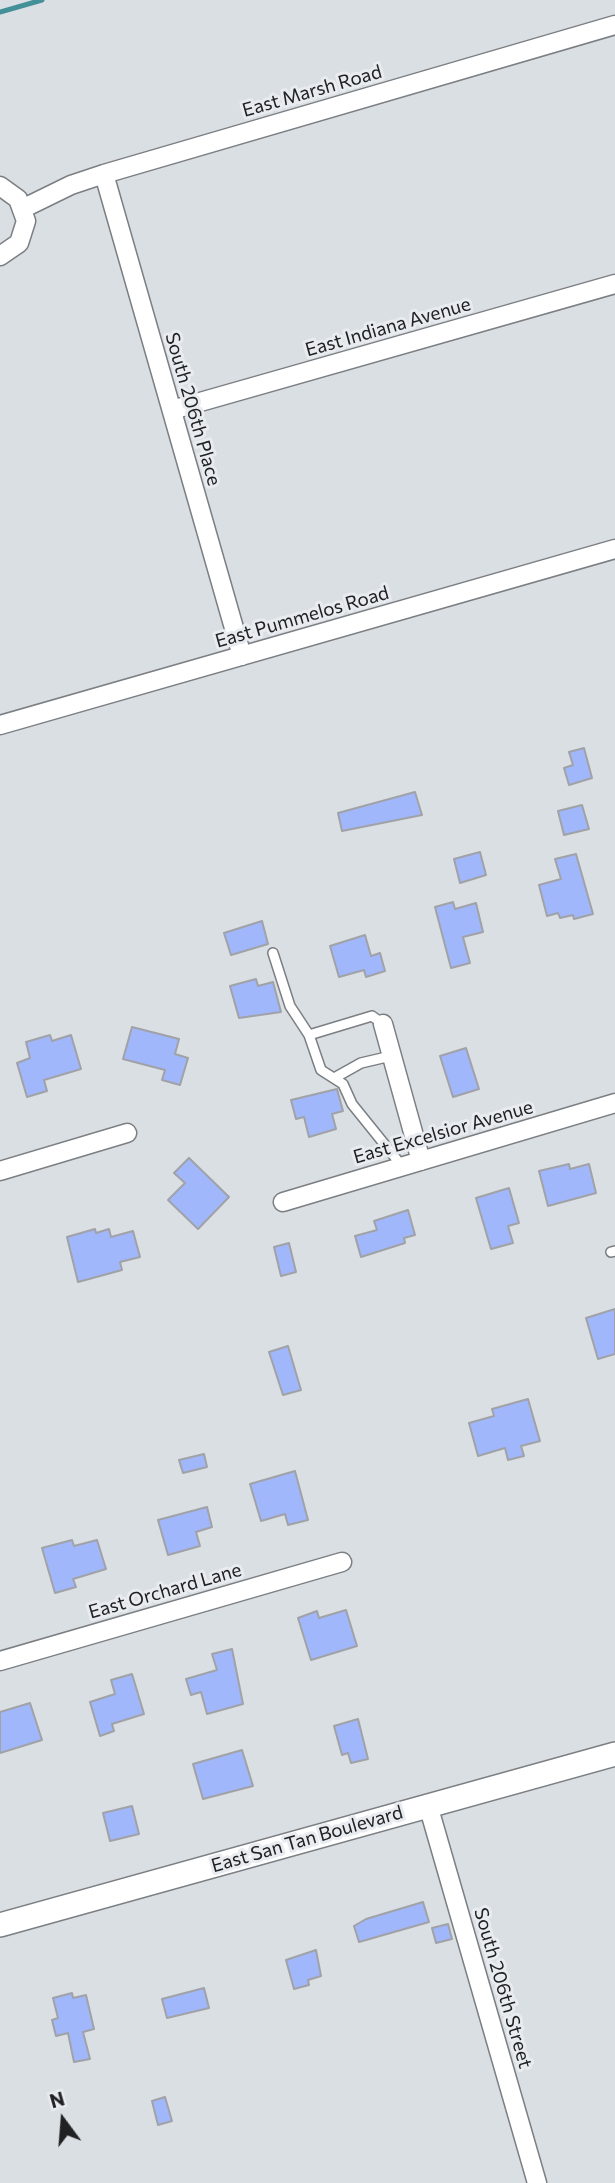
<!DOCTYPE html>
<style>
body{margin:0}
#map{position:relative;width:615px;height:2183px;overflow:hidden;background:#dadfe3;font-family:Commissioner,sans-serif}
canvas{display:block}
.north{position:absolute;left:28px;top:2085px;width:70px;height:70px;-webkit-text-stroke:5px #e8ecf0;paint-order:stroke;rotate:344deg;font-size:19px;font-weight:700;line-height:28px;text-align:center;color:#202123}
.north::after{content:'';display:block;margin:auto;width:24px;height:32px;background:#202123;clip-path:polygon(50% 0,100% 100%,50% 72%,0 100%)}
</style>
<div id="map">
<canvas width="615" height="2183"></canvas>
<div class="north">N</div>
</div>
<script>
const g = document.querySelector('canvas').getContext('2d');
g.lineJoin = 'round';
const toPath = rows => new Path2D(rows.map(r => 'M' + r).join(''));
function stroke(path, color, width, dash) { g.strokeStyle = color; g.lineWidth = width; g.lineCap = dash ? 'butt' : 'round'; g.setLineDash(dash || []); g.stroke(path); }
function fillPath(path, color) { g.fillStyle = color; g.fill(path, 'evenodd'); }
function write(font, color, halo, rows, align = 'center') {
  g.font = font + ' Commissioner,sans-serif'; g.lineWidth = 6; g.setLineDash([]); g.textBaseline = 'middle'; g.strokeStyle = halo; g.fillStyle = color; for (const [text, x, y, turn = 0] of rows) {
    g.save(); g.translate(x, y); g.rotate((+turn || 0) * Math.PI / 180); g.textAlign = isNaN(turn) ? turn : align; if (halo) g.strokeText(text, 0, 0); g.fillText(text, 0, 0); g.restore();
  }
}
stroke(toPath([
 [0,12,42,0]
]), '#439099', 5);
const building = toPath([
 [584,748,592,778,569,785,564,768,573,765,569,752,584,748],
 [415,792,422,815,342,831,338,813,415,792],
 [582,805,589,829,564,835,558,811,582,805],
 [480,852,486,875,460,883,454,859,480,852],
 [576,854,593,914,574,919,573,915,560,918,558,913,547,916,539,885,561,879,555,859,576,854],
 [453,902,455,909,476,903,483,932,463,937,470,963,451,968,435,907,453,902],
 [262,921,268,944,231,955,224,933,262,921],
 [365,935,371,956,380,953,385,971,366,977,364,970,339,977,330,946,365,935],
 [256,979,258,986,273,982,281,1012,239,1018,230,986,256,979],
 [132,1027,179,1039,175,1054,188,1058,180,1085,162,1080,165,1070,123,1059,132,1027],
 [50,1035,52,1041,71,1035,81,1069,44,1080,47,1091,27,1097,17,1063,30,1058,26,1042,50,1035],
 [466,1048,479,1089,453,1097,440,1056,466,1048],
 [337,1089,343,1111,332,1114,336,1129,309,1137,304,1117,296,1119,291,1100,337,1089],
 [189,1158,229,1197,198,1229,168,1200,185,1183,174,1173,189,1158],
 [569,1164,570,1169,589,1164,596,1193,548,1206,539,1171,569,1164],
 [509,1188,519,1223,508,1226,513,1243,491,1249,476,1198,509,1188],
 [408,1210,415,1235,404,1238,405,1243,361,1257,355,1236,377,1230,374,1221,408,1210],
 [95,1229,96,1233,109,1229,111,1237,133,1231,140,1257,120,1262,122,1270,78,1282,67,1237,95,1229],
 [289,1243,296,1272,281,1276,274,1247,289,1243],
 [615,1309,615,1354,598,1359,586,1318,615,1309],
 [288,1346,301,1390,283,1395,269,1352,288,1346],
 [528,1399,540,1441,521,1446,524,1456,508,1460,505,1448,478,1456,469,1423,494,1416,492,1409,528,1399],
 [204,1454,207,1467,183,1473,179,1460,204,1454],
 [295,1471,308,1520,288,1525,285,1514,261,1521,250,1484,295,1471],
 [207,1507,212,1527,196,1532,200,1546,168,1555,158,1520,207,1507],
 [72,1540,74,1546,97,1540,106,1569,73,1579,76,1587,55,1593,42,1548,72,1540],
 [346,1610,357,1646,311,1660,298,1618,317,1611,319,1618,346,1610],
 [232,1649,243,1704,207,1714,201,1692,191,1695,186,1679,217,1670,212,1654,232,1649],
 [132,1674,144,1714,112,1724,114,1731,100,1736,90,1702,115,1694,111,1680,132,1674],
 [30,1703,42,1740,0,1753,0,1712,30,1703],
 [358,1719,368,1759,351,1763,348,1753,342,1755,334,1726,358,1719],
 [242,1750,253,1786,203,1799,193,1764,242,1750],
 [132,1806,139,1834,110,1841,103,1813,132,1806],
 [423,1902,429,1922,359,1942,354,1926,366,1919,423,1902],
 [448,1924,452,1939,436,1943,432,1928,448,1924],
 [316,1950,321,1976,308,1980,309,1985,294,1989,286,1960,316,1950],
 [204,1988,209,2008,167,2018,162,1999,204,1988],
 [72,1993,73,1998,86,1995,94,2029,83,2032,90,2059,74,2062,68,2033,56,2036,52,2020,58,2018,53,1998,72,1993],
 [165,2097,172,2121,158,2125,152,2101,165,2097]
]);
fillPath(building, '#a1b7fb');
stroke(building, '#a0a2a7', 2);
const service = toPath([
 [273,953,290,1006,309,1035,321,1070,343,1084,352,1104,402,1166],
 [309,1035,372,1016,383,1024],
 [336,1077,361,1063,391,1056],
 [611,1252,615,1251]
]);
const minor = toPath([
 [104,174,242,656],
 [0,186,18,199,26,221,19,243,0,256],
 [24,208,71,185,104,174,615,25],
 [172,410,615,284],
 [0,725,615,549],
 [383,1024,421,1161],
 [0,1171,127,1133],
 [283,1202,615,1103],
 [0,1661,342,1562],
 [428,1805,537,2183]
]);
const tertiary = toPath([
 [0,1925,615,1754]
]);
stroke(service, '#7b7f83', 12);
stroke(minor, '#7b7f83', 21);
stroke(tertiary, '#7b7f83', 26);
stroke(service, '#fff', 9);
stroke(minor, '#fff', 18);
stroke(tertiary, '#fff', 23);
write('19px', '#202123', '#e8ecf0', [
 ["East Marsh Road",312,91,-16],
 ["East Indiana Avenue",388,327,-16],
 ["South 206th Place",193,409,74],
 ["East Pummelos Road",302,617,-16],
 ["East Excelsior Avenue",443,1132,-16],
 ["East Orchard Lane",165,1591,-16],
 ["East San Tan Boulevard",307,1839,-16],
 ["South 206th Street",503,1988,74]
]);
</script>
